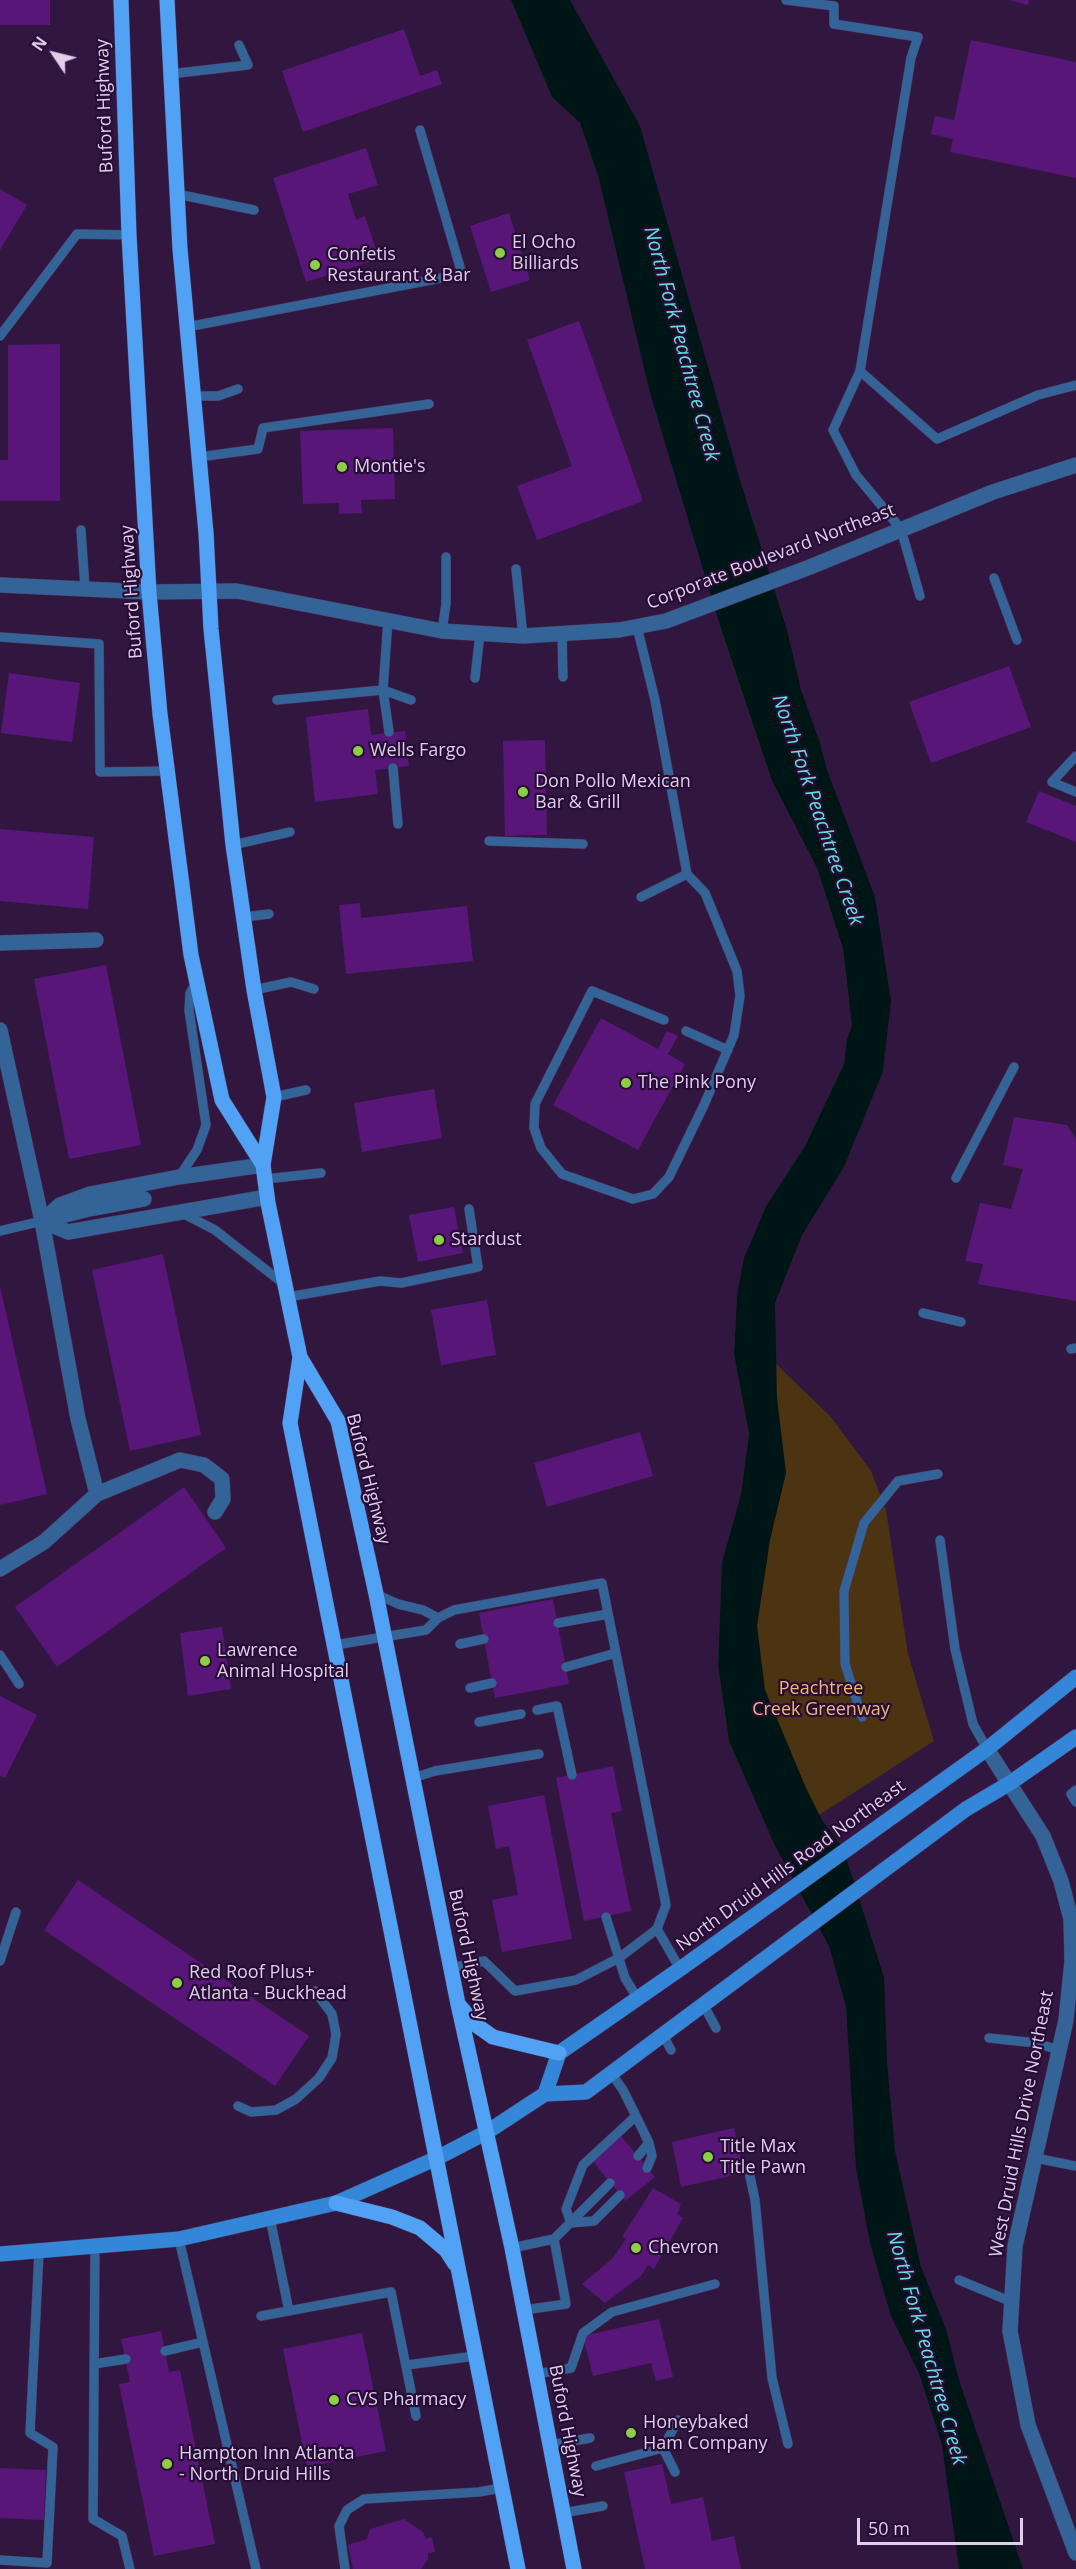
<!DOCTYPE html>
<style>
body{margin:0}
#map{position:relative;width:1076px;height:2569px;overflow:hidden;background:#311740;font-family:"Open Sans",sans-serif}
canvas{display:block}
.north{position:absolute;left:24px;top:24px;width:60px;height:60px;-webkit-text-stroke:4px #270d36;paint-order:stroke;rotate:305deg;font-size:16px;font-weight:700;line-height:24px;text-align:center;color:#dfcfe9}
.north::after{content:'';display:block;margin:auto;width:21px;height:27px;background:#dfcfe9;clip-path:polygon(50% 0,100% 100%,50% 72%,0 100%)}
.scale{position:absolute;left:857px;top:2518px;width:166px;height:27px;box-sizing:border-box;border:3px solid #dfcfe9;border-top:0;padding-left:8px;font-size:18px;line-height:21px;white-space:nowrap;color:#dfcfe9;-webkit-text-stroke:4px #270d36;paint-order:stroke}
</style>
<div id="map">
<canvas width="1076" height="2569"></canvas>
<div class="north">N</div>
<div class="scale">50 m</div>
</div>
<script>
const g = document.querySelector('canvas').getContext('2d');
g.lineJoin = 'round';
function fillPath(path, color) { g.fillStyle = color; g.fill(path, 'evenodd'); }
const toPath = rows => new Path2D(rows.map(r => 'M' + r).join(''));
function stroke(path, color, width, dash) { g.strokeStyle = color; g.lineWidth = width; g.lineCap = dash ? 'butt' : 'round'; g.setLineDash(dash || []); g.stroke(path); }
function write(font, color, halo, rows, align = 'center') {
  g.font = font + ' "Open Sans",sans-serif'; g.lineWidth = 4.5; g.setLineDash([]); g.textBaseline = 'middle'; g.strokeStyle = halo; g.fillStyle = color; for (const [text, x, y, turn = 0] of rows) {
    g.save(); g.translate(x, y); g.rotate((+turn || 0) * Math.PI / 180); g.textAlign = isNaN(turn) ? turn : align; if (halo) g.strokeText(text, 0, 0); g.fillText(text, 0, 0); g.restore();
  }
}
fillPath(toPath([
 [511,0,644,208,867,1031,757,1349,776,1364,831,1417,871,1471,886,1510,908,1654,934,1741,774,1844,729,1741,718,1665,722,1562,741,1494,749,1434,734,1354,737,1295,747,1251,766,1206,805,1146,844,1064,852,1025,843,950,817,868,772,781,721,630,599,179,580,123,552,97]
]), '#4c3312');
fillPath(toPath([
 [511,0,570,0,640,126,739,477,787,630,801,690,820,743,827,770,875,897,891,1001,883,1071,844,1167,802,1235,775,1303,777,1398,786,1473,770,1540,757,1626,765,1690,806,1788,822,1820,843,1848,884,1977,887,2062,895,2151,921,2267,946,2329,958,2377,1023,2569,959,2569,942,2445,919,2373,891,2316,870,2243,856,2168,846,2007,829,1946,774,1844,729,1741,718,1665,722,1562,741,1494,749,1434,734,1354,737,1295,744,1258,766,1206,805,1146,844,1064,847,1040,852,1025,843,949,817,868,772,781,721,629,650,393,599,179,580,123,552,97]
]), '#001616');
fillPath(toPath([
 [0,0,50,0,50,25,0,25],
 [1009,0,1029,0,1028,5],
 [404,29,420,76,437,70,442,84,303,132,282,71],
 [971,40,1076,62,1076,178,950,152,953,139,931,134,935,116,954,120],
 [366,148,378,185,348,194,356,220,365,216,379,259,306,282,273,178],
 [0,189,27,205,0,250],
 [509,213,530,280,491,292,470,226],
 [579,321,643,501,537,540,517,486,572,466,527,340],
 [60,344,60,501,0,501,0,460,8,460,8,345],
 [393,428,395,499,361,500,362,513,339,514,339,503,303,504,300,431],
 [1009,666,1031,727,931,763,909,702],
 [9,673,80,683,72,742,1,733],
 [368,709,371,735,405,731,409,766,375,770,378,794,315,802,306,717],
 [545,740,547,835,505,836,503,741],
 [1039,791,1076,806,1076,842,1026,822],
 [0,829,94,837,88,909,0,901],
 [360,903,361,918,467,906,473,961,346,974,339,905],
 [106,965,141,1145,69,1159,34,979],
 [601,1018,658,1049,667,1031,678,1036,668,1054,685,1064,638,1150,553,1105],
 [434,1089,442,1138,362,1152,354,1103],
 [1014,1117,1067,1125,1076,1139,1076,1301,978,1284,983,1264,965,1261,980,1203,1011,1209,1023,1169,1003,1165],
 [454,1207,463,1253,418,1262,409,1215],
 [163,1254,201,1435,130,1451,92,1270],
 [0,1286,47,1494,0,1505],
 [487,1300,496,1355,441,1365,431,1310],
 [640,1432,653,1476,547,1507,534,1463],
 [184,1487,226,1548,57,1667,15,1607],
 [553,1599,569,1684,495,1698,479,1613],
 [222,1627,231,1689,188,1696,180,1633],
 [0,1696,37,1715,5,1778,0,1776],
 [613,1766,622,1811,611,1813,631,1911,584,1921,556,1778],
 [544,1795,572,1939,502,1952,492,1900,518,1895,509,1846,496,1849,488,1806],
 [78,1880,309,2036,275,2086,44,1930],
 [734,2128,744,2173,681,2187,672,2142],
 [621,2136,655,2177,625,2201,592,2160],
 [653,2188,681,2204,677,2214,683,2218,654,2269,648,2265,641,2276,605,2303,582,2284,612,2259,626,2239,622,2237],
 [659,2319,673,2377,656,2381,651,2363,593,2376,583,2336],
 [161,2331,169,2372,180,2370,215,2544,154,2556,119,2384,130,2382,121,2339],
 [362,2333,386,2451,307,2467,283,2349],
 [662,2464,671,2504,703,2497,712,2541,734,2536,741,2569,645,2569,624,2472],
 [0,2468,46,2470,44,2520,0,2518],
 [404,2519,423,2532,426,2539,432,2537,435,2552,428,2553,428,2559,421,2569,353,2569,348,2545,367,2539,370,2529]
]), '#581678');
const service = toPath([
 [786,0,834,6,834,24,918,37,911,58,860,371],
 [170,74,248,65,239,45],
 [177,194,254,210],
 [187,327,462,274,420,130],
 [0,336,77,234,129,235],
 [193,396,218,396,238,389],
 [199,457,258,449,263,428,429,404],
 [81,530,85,588],
 [516,569,523,636],
 [994,578,1017,640],
 [920,596,901,529,856,475,833,430,860,371,937,439,1038,395,1076,385],
 [388,620,383,690,389,732],
 [637,627,655,700,687,874,705,893,737,971,740,996,734,1035,704,1105,669,1177,653,1194,633,1199,562,1174,541,1148,534,1128,535,1104,592,991,664,1020],
 [442,631,446,604,446,557],
 [562,634,563,677],
 [0,637,99,644,100,772,168,771],
 [475,678,480,633],
 [277,700,383,690,411,700],
 [1076,756,1052,782,1076,792],
 [393,768,398,824],
 [489,841,583,844],
 [233,845,290,832],
 [641,897,687,874],
 [244,917,269,914],
 [254,990,291,982,314,989],
 [686,1031,728,1050],
 [274,1097,306,1090],
 [179,1177,197,1150,206,1125,189,1010,190,993,197,981],
 [956,1178,1014,1067],
 [265,1179,321,1173],
 [182,1213,215,1230,284,1284],
 [0,1231,42,1221],
 [288,1297,380,1281,401,1283,478,1267,469,1209],
 [923,1313,961,1322],
 [1071,1349,1076,1348],
 [940,1540,955,1649,973,1724,987,1749],
 [376,1594,398,1604,423,1610,438,1618],
 [558,1623,608,1614],
 [460,1644,484,1639],
 [335,1645,426,1630,438,1618,454,1610,602,1583,666,1905,657,1929,619,1958,576,1980,515,1991,484,1961,451,1968],
 [0,1655,19,1684],
 [566,1667,616,1653],
 [470,1688,492,1683],
 [537,1710,557,1706,572,1775],
 [862,1717,845,1664,844,1591,864,1523,898,1481,938,1474],
 [479,1722,521,1714],
 [413,1778,435,1771,539,1754],
 [1076,1790,1071,1794,1076,1802],
 [606,1917,625,1978,638,1999],
 [657,1929,680,1969],
 [0,1961,16,1912],
 [703,2004,716,2028],
 [663,2035,671,2050],
 [989,2038,1036,2043,1059,2050],
 [611,2073,623,2090,636,2116,583,2165,566,2209,571,2223,594,2221,620,2195],
 [238,2106,251,2112,276,2110,296,2099,319,2078,332,2058,336,2034,332,2014,315,1991],
 [636,2116,649,2143,638,2156],
 [1035,2158,1076,2166],
 [748,2167,755,2200,772,2378,788,2444],
 [647,2168,652,2156,649,2143],
 [270,2218,289,2311],
 [179,2239,256,2569],
 [95,2247,93,2519,122,2536,130,2569],
 [512,2248,554,2239,610,2183],
 [959,2280,1012,2302],
 [524,2310,566,2304,554,2239],
 [261,2316,391,2292,416,2416],
 [165,2351,203,2342],
 [94,2364,126,2359],
 [407,2365,475,2356],
 [536,2374,571,2368,583,2333,612,2312,715,2284],
 [550,2445,590,2438],
 [663,2448,675,2472],
 [596,2466,663,2448,678,2420],
 [563,2513,603,2506],
 [0,2560,47,2563,53,2447,30,2433,39,2252],
 [345,2569,339,2526,347,2510,364,2499,479,2492,501,2488]
]);
const minor = toPath([
 [0,585,149,592,237,591,442,631,523,636,619,630,666,621,810,567,993,492,1076,465],
 [0,943,96,940],
 [0,1030,42,1221,78,1419,97,1494,44,1542,0,1569],
 [45,1220,89,1209,144,1199],
 [42,1221,60,1205,90,1194,179,1177,263,1165],
 [42,1221,68,1232,267,1197],
 [97,1494,180,1460,204,1465,222,1479,223,1499,215,1512],
 [987,1749,1043,1836,1061,1881,1071,1919,1072,1961,1066,2020,1015,2246,1010,2331,1028,2425,1076,2553]
]);
const secondary = toPath([
 [545,2094,559,2053,680,1969,987,1749,1076,1677],
 [0,2254,179,2239,336,2203,437,2158,487,2132,545,2094,586,2092,966,1809,1010,1783,1076,1737]
]);
const primary = toPath([
 [121,0,129,235,149,592,160,714,191,955,222,1100,263,1165],
 [167,0,180,249,206,533,211,629,233,845,254,990,274,1097,263,1165,268,1203,300,1357,290,1423,518,2569],
 [300,1357,338,1421,376,1594,458,2004,512,2248,574,2569],
 [459,2005,476,2025,493,2037,559,2053],
 [336,2203,392,2217,420,2228,446,2250,455,2264]
]);
stroke(service, '#4d345b', 10);
stroke(minor, '#4d345b', 16);
stroke(secondary, '#4d345b', 16);
stroke(primary, '#4d345b', 16);
stroke(service, '#346497', 9);
stroke(minor, '#346497', 15);
stroke(secondary, '#3486d8', 15);
stroke(primary, '#51a1f5', 15);
for (const [x, y, r, color] of [
 [500,253,6,"#8cce45"],
 [315,265,6,"#8cce45"],
 [342,467,6,"#8cce45"],
 [358,751,6,"#8cce45"],
 [523,792,6,"#8cce45"],
 [626,1083,6,"#8cce45"],
 [439,1240,6,"#8cce45"],
 [205,1661,6,"#8cce45"],
 [177,1983,6,"#8cce45"],
 [708,2157,6,"#8cce45"],
 [636,2248,6,"#8cce45"],
 [334,2400,6,"#8cce45"],
 [631,2433,6,"#8cce45"],
 [167,2464,6,"#8cce45"]
]) { const dot = new Path2D(); dot.arc(x, y, r, 0, 2 * Math.PI); g.fillStyle = color; g.fill(dot); stroke(dot, '#270d36', 2); }
write('18px', '#dfcfe9', '#270d36', [
 ["Buford Highway",105,106,-92],
 ["Corporate Boulevard Northeast",771,557,-21],
 ["Buford Highway",132,592,-94],
 ["Buford Highway",368,1479,76],
 ["North Druid Hills Road Northeast",791,1866,-36],
 ["Buford Highway",468,1955,78],
 ["West Druid Hills Drive Northeast",1022,2124,-79],
 ["Buford Highway",567,2431,79]
]);
write('18px', '#dfcfe9', '#270d36', [
 ["El Ocho",512,243],
 ["Billiards",512,264],
 ["Confetis",327,255],
 ["Restaurant & Bar",327,276],
 ["Montie's",354,467],
 ["Wells Fargo",370,751],
 ["Don Pollo Mexican",535,782],
 ["Bar & Grill",535,803],
 ["The Pink Pony",638,1083],
 ["Stardust",451,1240],
 ["Lawrence",217,1651],
 ["Animal Hospital",217,1672],
 ["Red Roof Plus+",189,1973],
 ["Atlanta - Buckhead",189,1994],
 ["Title Max",720,2147],
 ["Title Pawn",720,2168],
 ["Chevron",648,2248],
 ["CVS Pharmacy",346,2400],
 ["Honeybaked",643,2423],
 ["Ham Company",643,2444],
 ["Hampton Inn Atlanta",179,2454],
 ["- North Druid Hills",179,2475]
], 'left');
write('18px', '#f2b870', '#270d36', [
 ["Peachtree",821,1689],
 ["Creek Greenway",821,1710]
]);
write('italic 20px', '#60dfda', '#270d36', [
 ["North Fork Peachtree Creek",681,344,75],
 ["North Fork Peachtree Creek",817,810,71],
 ["North Fork Peachtree Creek",926,2348,74]
]);
</script>
